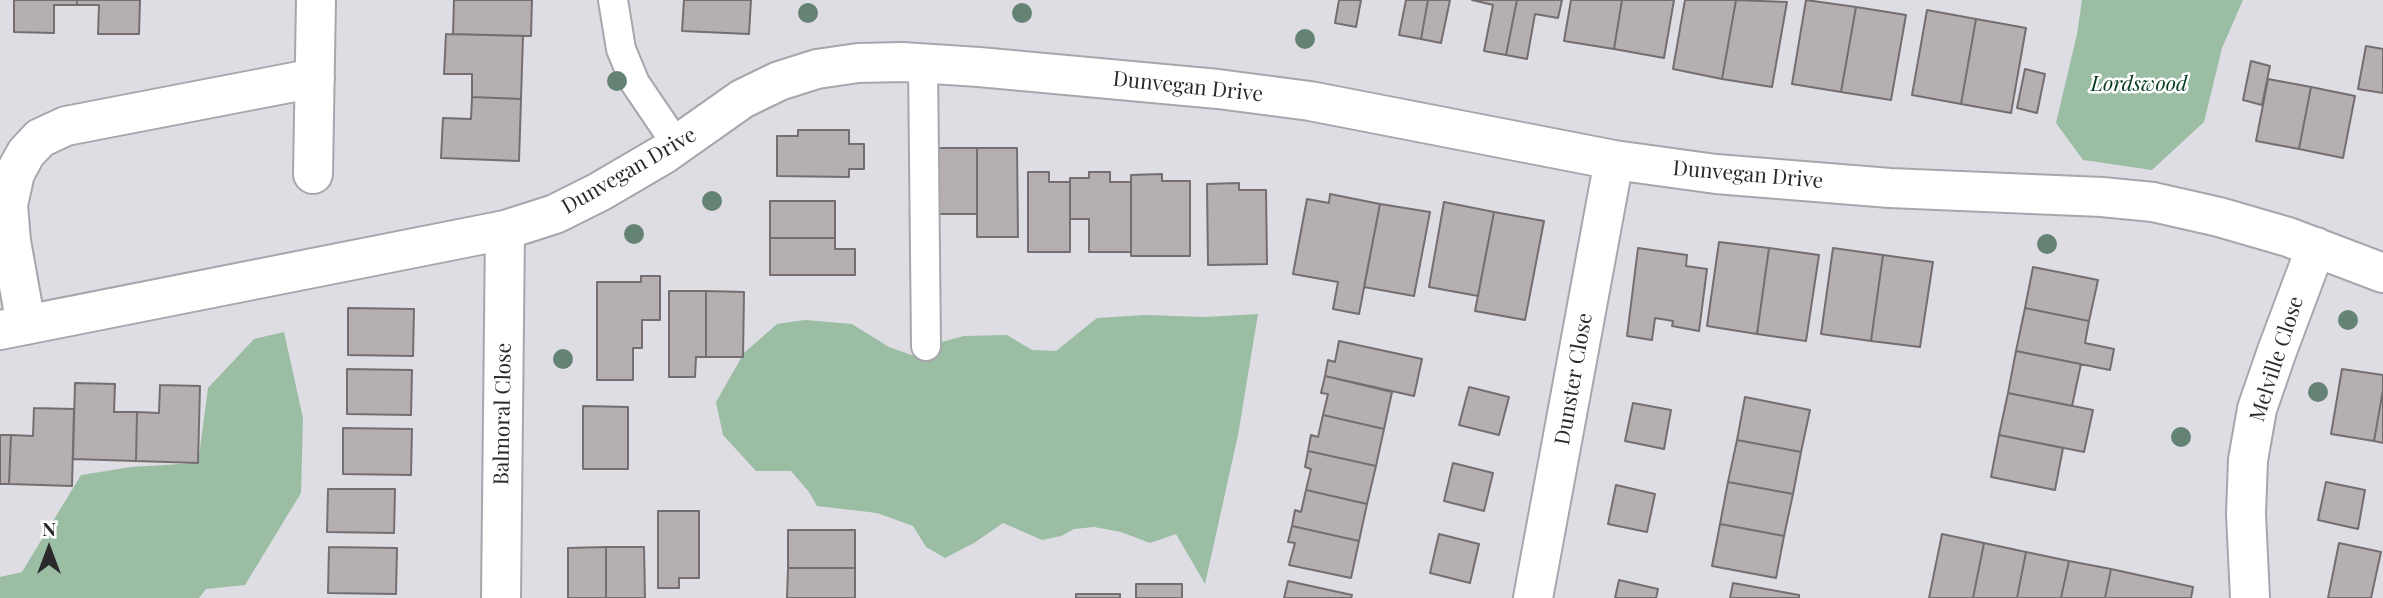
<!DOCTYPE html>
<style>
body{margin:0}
#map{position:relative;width:2383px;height:598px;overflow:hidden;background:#dedde4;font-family:"Playfair Display",serif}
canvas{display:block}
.north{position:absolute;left:14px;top:514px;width:70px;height:70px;-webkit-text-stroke:5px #fff;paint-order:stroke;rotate:0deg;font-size:19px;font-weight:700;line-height:28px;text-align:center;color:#2a2a2d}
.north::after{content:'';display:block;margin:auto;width:24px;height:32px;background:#2a2a2d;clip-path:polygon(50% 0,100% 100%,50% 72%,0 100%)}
</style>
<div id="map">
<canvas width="2383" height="598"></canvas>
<div class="north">N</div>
</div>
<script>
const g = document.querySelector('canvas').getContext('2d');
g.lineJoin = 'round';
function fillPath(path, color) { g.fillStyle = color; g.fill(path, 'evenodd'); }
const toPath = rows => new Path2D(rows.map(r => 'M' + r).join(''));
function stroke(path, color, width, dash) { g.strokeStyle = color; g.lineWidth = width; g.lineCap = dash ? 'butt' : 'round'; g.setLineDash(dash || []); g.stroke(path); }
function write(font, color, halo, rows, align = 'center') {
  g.font = font + ' "Playfair Display",serif'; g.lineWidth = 5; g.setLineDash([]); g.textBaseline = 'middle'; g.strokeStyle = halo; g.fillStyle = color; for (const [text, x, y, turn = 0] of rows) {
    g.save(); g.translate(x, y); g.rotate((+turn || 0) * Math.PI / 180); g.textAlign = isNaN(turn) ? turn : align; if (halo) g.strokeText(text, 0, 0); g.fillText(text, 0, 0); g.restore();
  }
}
fillPath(toPath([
 [2082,0,2243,0,2222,48,2204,122,2152,170,2083,160,2056,123,2077,34],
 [1258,314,1238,435,1205,584,1176,534,1150,543,1121,532,1094,527,1074,529,1061,536,1042,540,1003,523,974,543,945,558,926,547,913,526,877,513,817,506,809,492,791,471,756,471,723,435,716,402,744,353,777,324,805,320,852,324,889,347,917,357,938,343,964,336,1007,335,1032,350,1056,351,1097,318,1145,315,1205,317],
 [284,332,303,418,301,493,245,585,206,589,199,598,0,598,0,577,22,572,81,475,131,467,198,463,208,388,254,339]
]), '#9bbda4');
const building = toPath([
 [14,0,77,0,77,5,54,5,54,33,14,32,14,0],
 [77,0,140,0,139,34,98,34,99,5,77,5,77,0],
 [454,0,532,0,531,36,453,34,454,0],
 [684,0,751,0,749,34,682,31,684,0],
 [1339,0,1361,0,1356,27,1335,23,1339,0],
 [1406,0,1428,0,1421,39,1399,35,1406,0],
 [1428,0,1450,0,1441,43,1421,39,1428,0],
 [1472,0,1517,0,1506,55,1484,51,1493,5,1472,0],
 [1517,0,1562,0,1558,18,1535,14,1527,59,1506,55,1517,0],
 [1571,0,1622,0,1614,49,1564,41,1571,0],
 [1622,0,1674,0,1664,58,1614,49,1622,0],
 [1685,0,1736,0,1722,79,1673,69,1685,0],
 [1736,0,1787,2,1772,87,1722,79,1736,0],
 [1806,0,1856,7,1841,92,1792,84,1806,0],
 [1856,7,1906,15,1891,100,1841,92,1856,7],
 [1927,10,1976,19,1961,104,1912,95,1927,10],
 [1976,19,2026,28,2011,113,1961,104,1976,19],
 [446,34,523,36,521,99,472,97,472,74,444,74,446,34],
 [2366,46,2383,49,2383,93,2358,89,2366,46],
 [2251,61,2270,66,2262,105,2243,100,2251,61],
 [2025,69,2045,74,2037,113,2017,108,2025,69],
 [2268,79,2311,87,2299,149,2256,141,2268,79],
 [2311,87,2355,96,2343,158,2299,149,2311,87],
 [472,97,521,99,519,161,441,158,443,118,471,119,472,97],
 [798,130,849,130,849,144,864,144,864,169,849,169,849,177,777,176,777,136,798,136,798,130],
 [939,148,977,148,977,214,939,214,939,148],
 [977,148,1017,148,1018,237,977,237,977,148],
 [1028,172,1049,172,1049,182,1070,182,1070,252,1028,252,1028,172],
 [1089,172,1110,172,1110,182,1131,182,1131,252,1089,252,1089,219,1070,219,1070,178,1089,178,1089,172],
 [1162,174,1162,181,1190,181,1190,256,1131,256,1131,175,1162,174],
 [1239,183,1239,190,1266,190,1267,264,1208,265,1207,184,1239,183],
 [1330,194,1380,204,1359,314,1333,309,1338,282,1293,274,1307,199,1329,203,1330,194],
 [770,201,835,201,835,238,770,238,770,201],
 [1444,202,1494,212,1478,296,1429,287,1444,202],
 [1380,204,1430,212,1414,296,1364,287,1380,204],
 [1494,212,1544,221,1525,320,1475,311,1494,212],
 [770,238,835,238,835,249,855,249,855,275,770,275,770,238],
 [1719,242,1769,248,1757,334,1707,326,1719,242],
 [1638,248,1687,255,1686,266,1707,269,1699,331,1672,326,1673,321,1655,318,1652,340,1627,336,1638,248],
 [1769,248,1819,255,1806,341,1757,334,1769,248],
 [1833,248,1883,255,1871,341,1821,334,1833,248],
 [1883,255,1933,262,1920,347,1871,341,1883,255],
 [2033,267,2098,280,2089,321,2025,308,2033,267],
 [641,276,660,276,660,320,642,320,642,348,633,348,633,380,597,380,597,282,641,282,641,276],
 [669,291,706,291,706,357,696,357,695,377,669,377,669,291],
 [706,291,744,292,743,357,706,357,706,291],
 [348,308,414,309,413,356,348,355,348,308],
 [2025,308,2089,321,2085,343,2114,349,2110,370,2016,351,2025,308],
 [1339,341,1422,359,1414,396,1325,376,1328,360,1335,362,1339,341],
 [2016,351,2081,364,2072,406,2008,393,2016,351],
 [347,369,412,370,411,415,347,414,347,369],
 [2342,369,2383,375,2383,390,2374,441,2331,434,2342,369],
 [1325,376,1392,392,1384,429,1323,415,1328,394,1321,393,1325,376],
 [75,383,115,384,114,412,137,412,136,461,73,459,75,383],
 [160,385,200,386,198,463,136,461,137,412,159,413,160,385],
 [1469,387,1509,397,1499,435,1459,425,1469,387],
 [2383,390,2383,443,2374,441,2383,390],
 [2008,393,2093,410,2084,452,1999,435,2008,393],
 [1745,397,1810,410,1801,452,1737,440,1745,397],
 [1633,403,1671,410,1664,449,1625,441,1633,403],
 [583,406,628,407,628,469,583,469,583,406],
 [34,408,74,409,72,486,9,484,11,435,33,436,34,408],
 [1323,415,1384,429,1376,466,1308,451,1311,435,1318,437,1323,415],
 [343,428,412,429,411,475,343,474,343,428],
 [0,435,11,435,9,484,0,484,0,435],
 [1999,435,2063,448,2055,490,1991,477,1999,435],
 [1737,440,1801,452,1793,494,1728,482,1737,440],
 [1308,451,1376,466,1367,504,1306,490,1311,469,1305,467,1308,451],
 [1453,463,1493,473,1484,511,1444,501,1453,463],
 [1728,482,1793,494,1784,536,1720,524,1728,482],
 [2326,482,2365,490,2358,529,2318,520,2326,482],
 [1616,485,1655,494,1647,532,1608,524,1616,485],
 [328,489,395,489,394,533,327,532,328,489],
 [1306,490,1367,504,1359,541,1292,526,1295,510,1301,512,1306,490],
 [658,511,699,511,699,578,679,578,679,588,658,588,658,511],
 [1720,524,1784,536,1776,578,1712,566,1720,524],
 [1292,526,1359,541,1351,578,1289,565,1295,543,1288,542,1292,526],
 [788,530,855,530,855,568,788,568,788,530],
 [1439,534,1479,544,1470,583,1430,573,1439,534],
 [1942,534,1984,543,1973,598,1929,598,1942,534],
 [1984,543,2026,552,2017,598,1973,598,1984,543],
 [2339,543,2381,552,2371,598,2328,598,2339,543],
 [329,547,397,548,396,594,328,593,329,547],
 [606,547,606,598,568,598,568,548,606,547],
 [606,547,644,547,645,598,606,598,606,547],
 [2026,552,2069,561,2061,598,2017,598,2026,552],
 [2069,561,2111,569,2105,598,2061,598,2069,561],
 [788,568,855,568,855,598,787,598,788,568],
 [2111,569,2193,587,2191,598,2105,598,2111,569],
 [1619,580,1658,589,1656,598,1615,598,1619,580],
 [1288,581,1352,595,1351,598,1284,598,1288,581],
 [1733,583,1799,595,1799,598,1730,598,1733,583],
 [1136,584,1182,584,1182,598,1136,598,1136,584],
 [1076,594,1120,594,1120,598,1076,598,1076,594]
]);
fillPath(building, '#b6afb2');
stroke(building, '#746e71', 2);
const service = toPath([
 [613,0,621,49,635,83,677,145],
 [923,64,926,346]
]);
const minor = toPath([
 [313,174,316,0],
 [26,325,11,241,8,205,15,173,26,153,40,138,66,126,315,78],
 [0,330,505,230,555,214,599,192,664,154,742,99,779,81,817,69,858,63,902,62,979,67,1218,89,1310,101,1614,160,1716,174,1890,188,2102,197,2153,202,2219,217,2288,237,2383,273],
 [501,598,505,230],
 [1533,598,1614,160],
 [2250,598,2246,514,2248,460,2257,409,2277,351,2316,247]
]);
stroke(service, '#a6a6ac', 32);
stroke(minor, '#a6a6ac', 42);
stroke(service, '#fff', 28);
stroke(minor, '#fff', 38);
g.fillStyle = '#648375';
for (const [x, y] of [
 [808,13],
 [1022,13],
 [1305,39],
 [617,81],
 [712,201],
 [634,234],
 [2047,244],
 [2348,320],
 [563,359],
 [2318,392],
 [2181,437]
]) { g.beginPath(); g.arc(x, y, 10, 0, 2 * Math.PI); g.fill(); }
write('italic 21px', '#00391b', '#fff', [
 ["Lordswood",2139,84]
]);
write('21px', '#2a2a2d', '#fff', [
 ["Dunvegan Drive",1188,87,6],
 ["Dunvegan Drive",629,171,-30],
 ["Dunvegan Drive",1748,175,5],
 ["Melville Close",2277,359,-72],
 ["Dunster Close",1574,379,-80],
 ["Balmoral Close",503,414,-89]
]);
</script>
